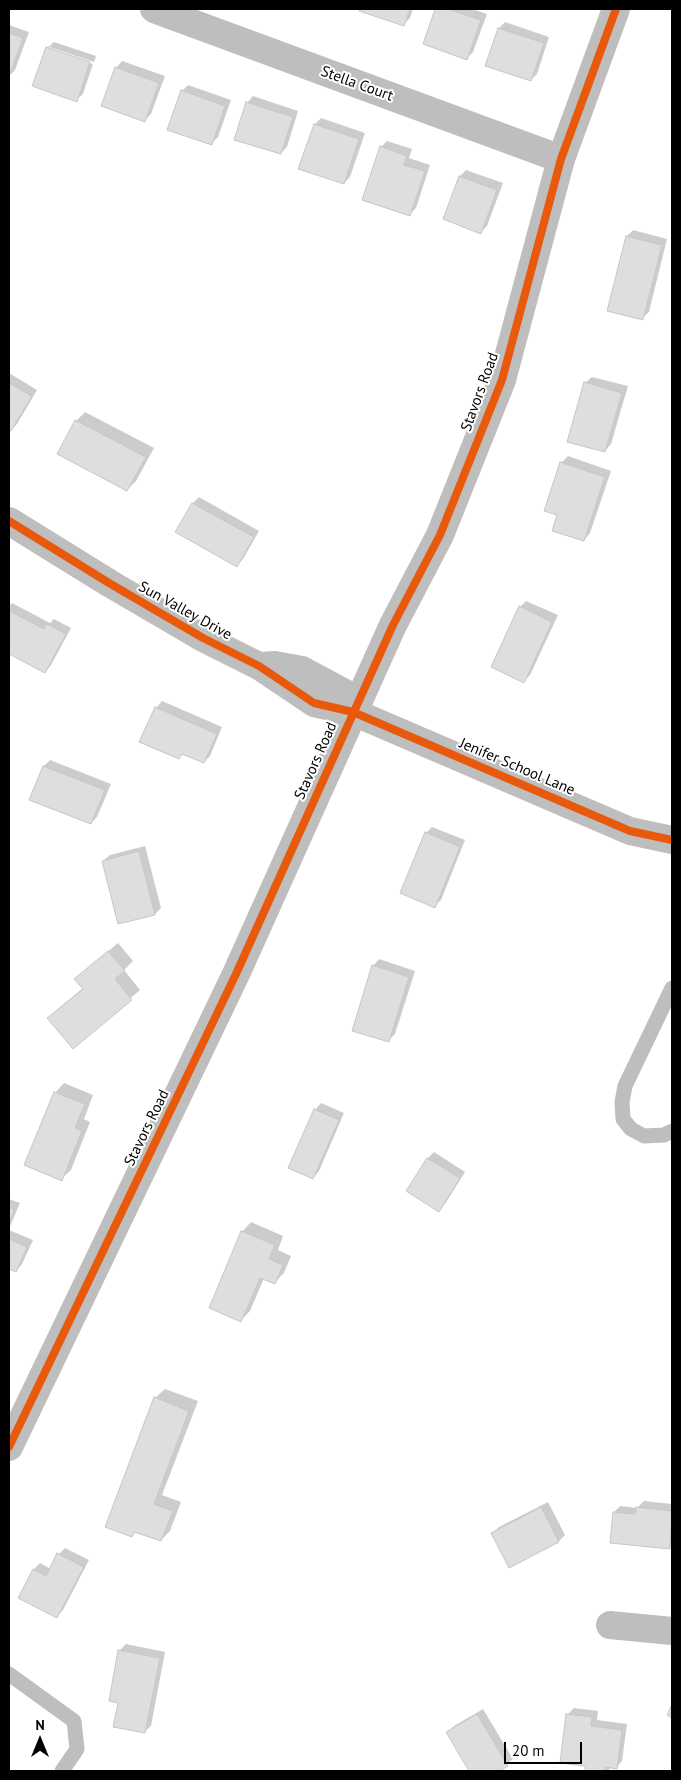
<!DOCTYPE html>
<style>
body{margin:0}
#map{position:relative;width:681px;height:1780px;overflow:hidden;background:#fff;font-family:"PT Sans",sans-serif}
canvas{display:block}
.frame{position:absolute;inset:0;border:10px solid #000;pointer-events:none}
.north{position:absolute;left:15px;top:1715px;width:50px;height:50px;-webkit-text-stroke:4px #fff;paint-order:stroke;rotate:0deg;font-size:14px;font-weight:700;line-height:20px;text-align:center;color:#000}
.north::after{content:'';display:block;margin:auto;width:18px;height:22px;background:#000;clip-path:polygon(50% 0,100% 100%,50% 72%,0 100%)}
.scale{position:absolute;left:504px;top:1742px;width:78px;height:22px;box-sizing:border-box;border:2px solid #000;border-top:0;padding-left:6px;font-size:15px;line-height:18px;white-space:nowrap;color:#000;-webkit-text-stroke:4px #fff;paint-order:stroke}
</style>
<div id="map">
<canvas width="681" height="1780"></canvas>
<div class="frame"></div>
<div class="north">N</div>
<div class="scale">20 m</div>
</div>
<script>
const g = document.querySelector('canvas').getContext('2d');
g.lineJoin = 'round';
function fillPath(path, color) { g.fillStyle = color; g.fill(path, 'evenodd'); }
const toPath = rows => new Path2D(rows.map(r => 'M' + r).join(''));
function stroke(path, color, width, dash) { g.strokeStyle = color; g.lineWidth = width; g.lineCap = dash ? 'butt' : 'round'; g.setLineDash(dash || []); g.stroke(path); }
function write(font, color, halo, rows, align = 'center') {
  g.font = font + ' "PT Sans",sans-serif'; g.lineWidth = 4; g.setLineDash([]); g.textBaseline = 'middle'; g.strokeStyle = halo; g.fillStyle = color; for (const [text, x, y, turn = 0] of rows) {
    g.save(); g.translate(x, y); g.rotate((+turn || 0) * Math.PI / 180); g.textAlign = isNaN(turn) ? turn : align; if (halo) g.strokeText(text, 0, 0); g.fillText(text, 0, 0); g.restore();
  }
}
fillPath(toPath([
 [361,9,413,9,410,18,403,25,361,10],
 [437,9,472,9,487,14,473,52,467,58,425,43],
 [505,22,549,37,537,74,531,80,499,28],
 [9,25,29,32,15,70,9,76],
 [54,42,96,56,94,62,49,47,49,49,93,64,83,94,76,100,47,48],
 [122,61,165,76,151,114,145,120,116,68],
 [188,85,231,100,218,137,211,144,182,91],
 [253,96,298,111,287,147,281,153,247,103],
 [321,118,365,133,350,177,344,183,315,124],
 [387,141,412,149,409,158,430,165,416,208,410,214,381,147],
 [466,170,503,183,487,226,481,232,460,176],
 [633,230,667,239,649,312,642,318,627,236],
 [9,373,37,390,17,424,11,430,9,429],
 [592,377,628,386,611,444,605,451,585,383],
 [85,412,154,448,136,481,127,490,76,421],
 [568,456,611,471,590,533,584,540,559,514,561,463],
 [199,497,259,531,243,559,237,565,177,532,193,503],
 [526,601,558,615,530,675,524,681,520,607],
 [12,603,50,623,54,619,71,628,51,665,45,672,9,653,9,606],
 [162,701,222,727,210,756,204,762,184,753,179,758,156,708],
 [50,760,111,784,97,817,91,823,44,766],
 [432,827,465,840,441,900,434,906,426,833],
 [145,846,161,908,155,914,119,923,103,861,110,855],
 [118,943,133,961,124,970,140,990,73,1047,58,1009,83,988,75,979],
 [379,959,415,971,395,1034,389,1040,373,966],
 [64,1083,93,1095,84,1119,90,1122,71,1170,61,1179,55,1093],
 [321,1103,344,1113,319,1171,313,1178,315,1110],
 [434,1152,465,1172,445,1204,439,1210,408,1190,428,1158],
 [9,1199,20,1203,9,1229],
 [251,1222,283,1236,278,1250,291,1256,284,1273,275,1282,264,1278,250,1311,241,1320,242,1232],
 [9,1230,33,1240,22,1264,16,1271,9,1267],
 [165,1389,198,1401,162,1495,181,1502,170,1531,161,1540,136,1531,132,1536,155,1398],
 [644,1501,672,1504,672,1546,670,1548,614,1512,620,1506,637,1508],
 [548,1502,565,1535,559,1541,510,1566,493,1533,499,1527],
 [65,1548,89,1560,63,1610,57,1616,20,1597,34,1569,40,1563,51,1569,59,1554],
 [126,1644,165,1652,151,1726,144,1732,120,1702,120,1650],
 [574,1708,598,1711,597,1720,627,1724,622,1761,616,1768,610,1767,609,1771,586,1771,587,1765,568,1714],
 [483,1709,513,1759,497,1771,471,1771,448,1732,454,1726]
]), '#0003');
const building = toPath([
 [360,9,410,9,404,26,359,11,360,9],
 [435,9,448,9,481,20,467,60,423,44,435,9],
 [498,28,544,43,531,81,485,66,498,28],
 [9,33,23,38,9,77,9,33],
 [46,47,90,62,77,102,32,86,46,47],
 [115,67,159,83,145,122,101,106,115,67],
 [181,90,225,106,212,145,167,130,181,90],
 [246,102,293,117,281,154,234,140,246,102],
 [314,124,359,139,344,184,298,169,314,124],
 [380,146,407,156,404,165,425,171,410,216,362,200,380,146],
 [459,176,497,190,481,234,443,219,459,176],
 [626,236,662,245,643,320,607,311,626,236],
 [584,382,622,393,605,452,567,442,584,382],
 [9,383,32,396,11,431,9,430,9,383],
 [75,420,146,457,127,491,57,454,75,420],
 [560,462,605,477,584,541,552,531,557,515,544,511,560,462],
 [192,503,254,537,237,567,175,532,192,503],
 [519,606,552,622,524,683,491,667,519,606],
 [9,611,44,629,47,624,66,634,45,673,9,654,9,611],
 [155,707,217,734,204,763,182,754,179,759,139,742,155,707],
 [43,766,105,790,91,824,29,800,43,766],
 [425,832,460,847,435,908,400,893,425,832],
 [139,851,155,915,118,924,102,861,139,851],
 [108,951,125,971,115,979,132,1000,73,1049,47,1018,83,989,74,979,108,951],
 [372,965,409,977,389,1042,352,1031,372,965],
 [54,1092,85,1104,75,1128,82,1131,62,1181,24,1165,54,1092],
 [314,1109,339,1120,313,1179,288,1168,314,1109],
 [427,1158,460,1178,439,1212,406,1191,427,1158],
 [9,1207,14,1210,9,1223,9,1207],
 [241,1231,275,1245,269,1259,283,1265,275,1284,260,1278,241,1322,209,1308,241,1231],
 [9,1239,27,1247,16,1272,9,1269,9,1239],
 [154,1397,189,1411,154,1504,173,1511,161,1541,134,1532,132,1537,105,1527,154,1397],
 [541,1507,559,1542,509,1568,491,1533,541,1507],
 [636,1507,672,1511,670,1549,610,1543,613,1512,635,1514,636,1507],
 [57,1553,84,1567,57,1618,18,1598,33,1569,46,1576,57,1553],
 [118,1650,160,1658,145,1733,113,1727,118,1703,109,1701,118,1650],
 [672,1704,672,1718,667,1715,672,1704],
 [477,1714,508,1766,500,1771,469,1771,446,1732,477,1714],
 [566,1714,592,1717,591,1726,622,1730,617,1769,605,1767,605,1771,585,1771,585,1766,560,1763,566,1714]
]);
fillPath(building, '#dedede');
stroke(building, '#c6c6c6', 1);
stroke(toPath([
 [672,988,625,1086,622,1102,623,1119,631,1129,644,1136,664,1135,672,1131],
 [9,1674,74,1721,77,1749,62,1771]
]), '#bebebe', 15);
stroke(toPath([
 [154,9,561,159],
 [9,521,109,583,203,638,259,666,314,703,353,712,630,831,672,840],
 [261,666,275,665,302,670,345,693,353,712],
 [610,1625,672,1631]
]), '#bebebe', 28);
stroke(toPath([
 [9,1447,236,974,393,625,440,535,502,380,561,159,616,9]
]), '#bebebe', 28);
stroke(toPath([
 [9,521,109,583,203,638,259,666,314,703,353,712,630,831,672,840],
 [9,1447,236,974,393,625,440,535,502,380,561,159,616,9]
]), '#e8590c', 8);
write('15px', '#000', '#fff', [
 ["Stella Court",357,84,20],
 ["Stavors Road",480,392,-70],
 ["Sun Valley Drive",185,611,29],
 ["Stavors Road",316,761,-66],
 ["Jenifer School Lane",517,767,23],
 ["Stavors Road",147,1128,-64]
]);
</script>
